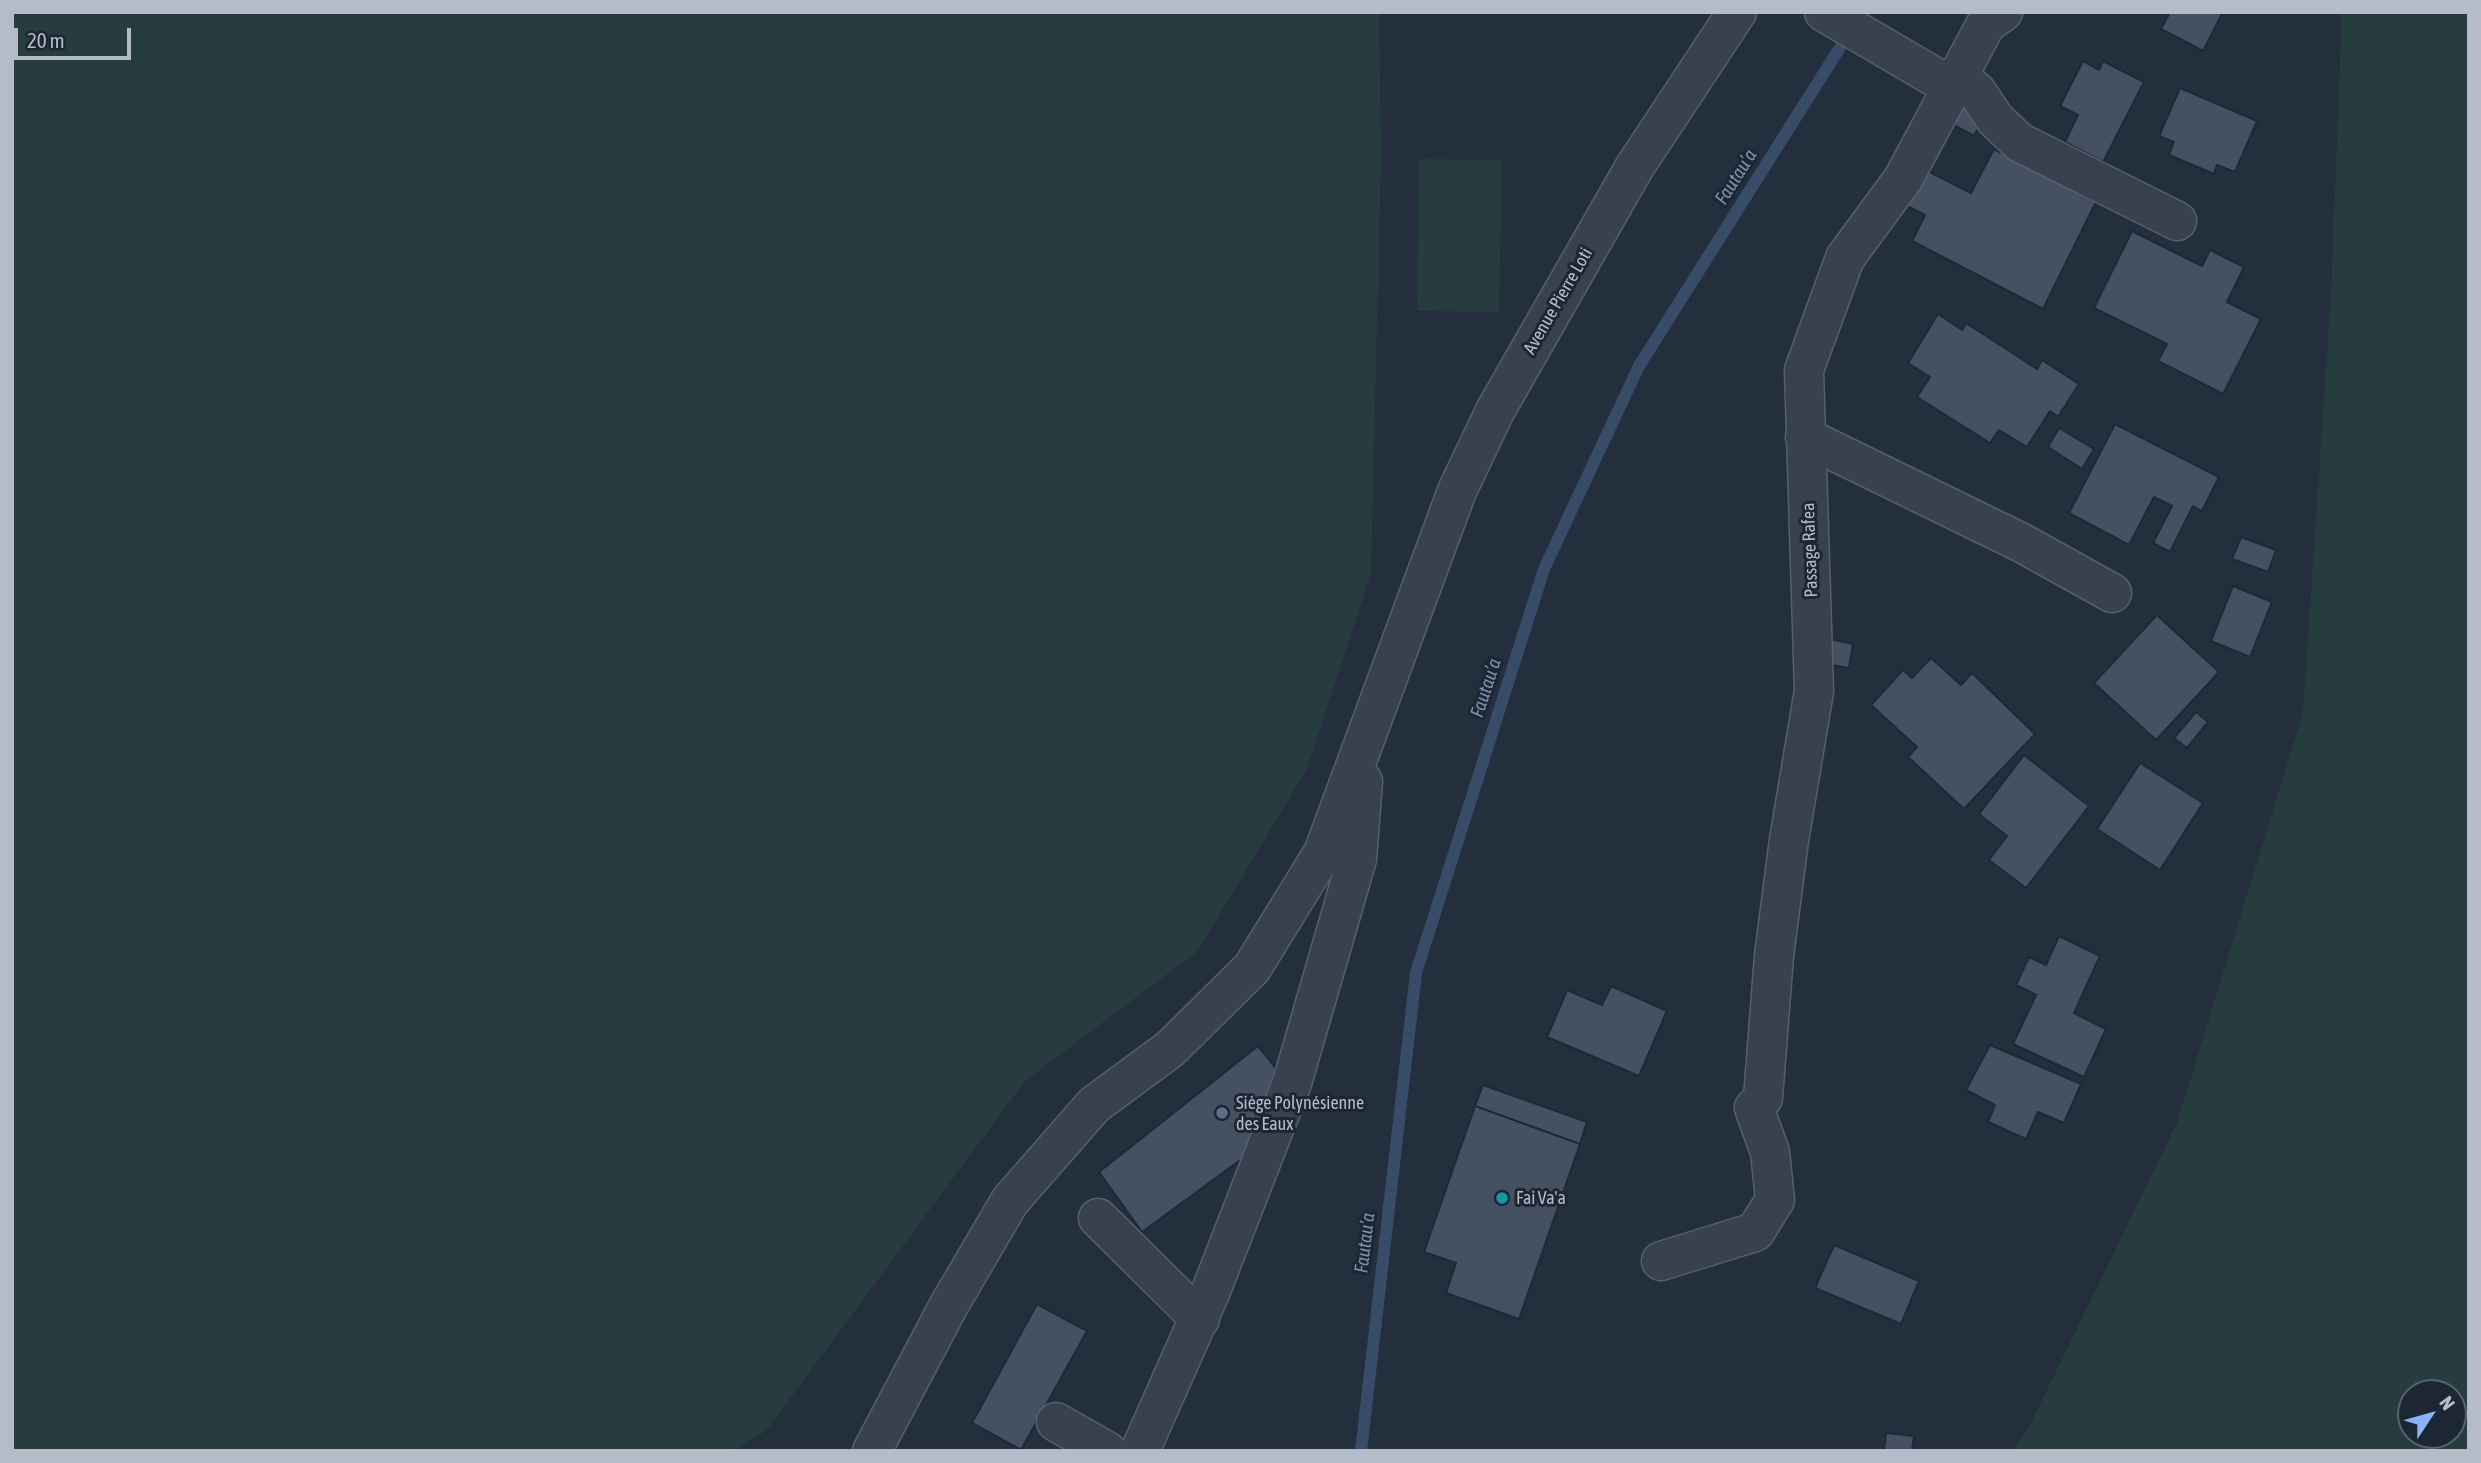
<!DOCTYPE html>
<meta charset="utf-8">
<style>
body{margin:0}
#map{position:relative;width:2481px;height:1463px;overflow:hidden;background:#242f3e;font-family:"Asap Condensed",sans-serif}
canvas{display:block}
.frame{position:absolute;inset:0;border:14px solid #b4bcc9;pointer-events:none}
.north{position:absolute;left:2397px;top:1379px;width:70px;height:70px;box-sizing:border-box;background:#1d2633;border:2px solid #59626f;border-radius:50%;rotate:54deg;font-size:19px;font-weight:700;line-height:28px;text-align:center;color:#b4bcc9}
.north::after{content:'';display:block;margin:auto;width:24px;height:32px;background:#8ab4f8;clip-path:polygon(50% 0,100% 100%,50% 72%,0 100%)}
.scale{position:absolute;left:14px;top:28px;width:117px;height:32px;box-sizing:border-box;border:4px solid #b4bcc9;border-top:0;padding-left:9px;font-size:21px;line-height:24px;white-space:nowrap;color:#b4bcc9;-webkit-text-stroke:5px #1d2633;paint-order:stroke}
</style>
<div id="map">
<canvas width="2481" height="1463"></canvas>
<div class="frame"></div>
<div class="north">N</div>
<div class="scale">20 m</div>
</div>
<script>
const g = document.querySelector('canvas').getContext('2d');
g.lineJoin = 'round';
function fillPath(path, color) { g.fillStyle = color; g.fill(path, 'evenodd'); }
const toPath = rows => new Path2D(rows.map(r => 'M' + r).join(''));
function stroke(path, color, width, dash) { g.strokeStyle = color; g.lineWidth = width; g.lineCap = dash ? 'butt' : 'round'; g.setLineDash(dash || []); g.stroke(path); }
function write(font, color, halo, rows, align = 'center') {
  g.font = font + ' "Asap Condensed",sans-serif'; g.lineWidth = 6; g.setLineDash([]); g.textBaseline = 'middle'; g.strokeStyle = halo; g.fillStyle = color; for (const [text, x, y, turn = 0] of rows) {
    g.save(); g.translate(x, y); g.rotate((+turn || 0) * Math.PI / 180); g.textAlign = isNaN(turn) ? turn : align; if (halo) g.strokeText(text, 0, 0); g.fillText(text, 0, 0); g.restore();
  }
}
fillPath(toPath([
 [12,12,1379,12,1381,158,1371,573,1307,769,1198,951,1025,1081,766,1431,732,1451,12,1451],
 [2342,12,2469,12,2469,1451,2012,1451,2029,1427,2177,1123,2303,713,2331,294],
 [2411,1393,2453,1393,2453,1435,2411,1435],
 [1419,159,1502,160,1499,312,1417,311]
]), '#263c3f');
stroke(toPath([
 [1361,1451,1416,973,1544,569,1639,366,1851,30]
]), '#394c67', 12);
const building = toPath([
 [2170,12,2223,12,2203,51,2161,29,2170,12],
 [2083,61,2099,70,2103,61,2144,82,2103,162,2065,142,2078,115,2060,106,2083,61],
 [2180,88,2257,121,2235,172,2217,165,2214,174,2169,155,2174,142,2159,136,2180,88],
 [1958,103,1984,117,1974,136,1948,122,1958,103],
 [1994,149,2096,202,2043,309,1912,241,1925,215,1903,204,1922,168,1971,193,1994,149],
 [2132,231,2202,266,2210,250,2244,267,2227,302,2261,319,2223,394,2158,361,2167,344,2094,308,2132,231],
 [1938,314,1962,330,1966,323,2037,369,2042,360,2079,384,2058,417,2050,411,2027,447,1999,430,1990,443,1917,397,1930,377,1908,363,1938,314],
 [2115,424,2219,477,2202,511,2193,506,2170,552,2153,543,2172,506,2154,497,2129,545,2069,513,2115,424],
 [2059,428,2094,449,2082,469,2048,447,2059,428],
 [2241,537,2276,550,2268,572,2232,559,2241,537],
 [2233,586,2272,602,2250,657,2211,641,2233,586],
 [2157,615,2219,672,2156,740,2094,683,2157,615],
 [1830,639,1853,644,1849,668,1825,664,1830,639],
 [1931,658,1961,685,1972,673,2035,734,1964,809,1908,757,1917,747,1871,705,1903,670,1912,678,1931,658],
 [2196,712,2208,722,2187,748,2174,738,2196,712],
 [2024,755,2089,806,2026,888,1989,860,2007,836,1979,814,2024,755],
 [2140,763,2203,803,2160,870,2097,829,2140,763],
 [2059,936,2100,956,2074,1013,2106,1029,2084,1077,2013,1044,2036,995,2016,985,2029,957,2046,965,2059,936],
 [1611,986,1667,1011,1639,1076,1547,1037,1567,990,1602,1005,1611,986],
 [1990,1045,2081,1084,2064,1123,2038,1112,2026,1139,1988,1122,1995,1105,1966,1090,1990,1045],
 [1258,1046,1284,1078,1258,1147,1142,1232,1099,1172,1258,1046],
 [1483,1085,1587,1122,1580,1144,1475,1106,1483,1085],
 [1475,1106,1580,1144,1519,1319,1446,1293,1456,1263,1424,1252,1475,1106],
 [1834,1245,1919,1281,1901,1324,1815,1288,1834,1245],
 [1037,1304,1087,1331,1021,1450,972,1423,1037,1304],
 [1886,1433,1914,1436,1912,1451,1884,1451,1886,1433]
]);
fillPath(building, '#455162');
stroke(building, '#1f2835', 2);
const minor = toPath([
 [1824,12,1950,86],
 [1956,75,1977,92,1995,119,2019,142,2177,221],
 [1805,437,2022,543,2112,593],
 [1098,1218,1200,1319],
 [1661,1261,1755,1232,1775,1200,1770,1152,1754,1108,1763,1098,1774,956,1789,840,1814,691,1804,370,1845,258,1903,179,1986,24,2003,12],
 [1056,1422,1107,1451],
 [872,1451,949,1305,1010,1201,1094,1105,1170,1049,1252,968,1323,853,1457,491,1495,411,1634,168,1737,12],
 [1140,1451,1210,1293,1292,1083,1357,859,1363,781]
]);
stroke(minor, '#565f6c', 41);
stroke(minor, '#38414e', 38);
for (const [x, y, r, color] of [
 [1222,1113,7,"#5c6f8a"],
 [1502,1198,7,"#0f9aa8"]
]) { const dot = new Path2D(); dot.arc(x, y, r, 0, 2 * Math.PI); g.fillStyle = color; g.fill(dot); stroke(dot, '#1d2633', 2.5); }
write('18px', '#b4bcc9', '#1d2633', [
 ["Avenue Pierre Loti",1558,301,-60],
 ["Passage Rafea",1810,550,-92]
]);
write('18px', '#b4bcc9', '#1d2633', [
 ["Siège Polynésienne",1236,1103],
 ["des Eaux",1236,1124],
 ["Fai Va'a",1516,1198]
], 'left');
write('italic 19px', '#7c92b1', '#1d2633', [
 ["Fautau’a",1736,177,-58],
 ["Fautau’a",1486,688,-72],
 ["Fautau’a",1365,1243,-83]
]);
</script>
